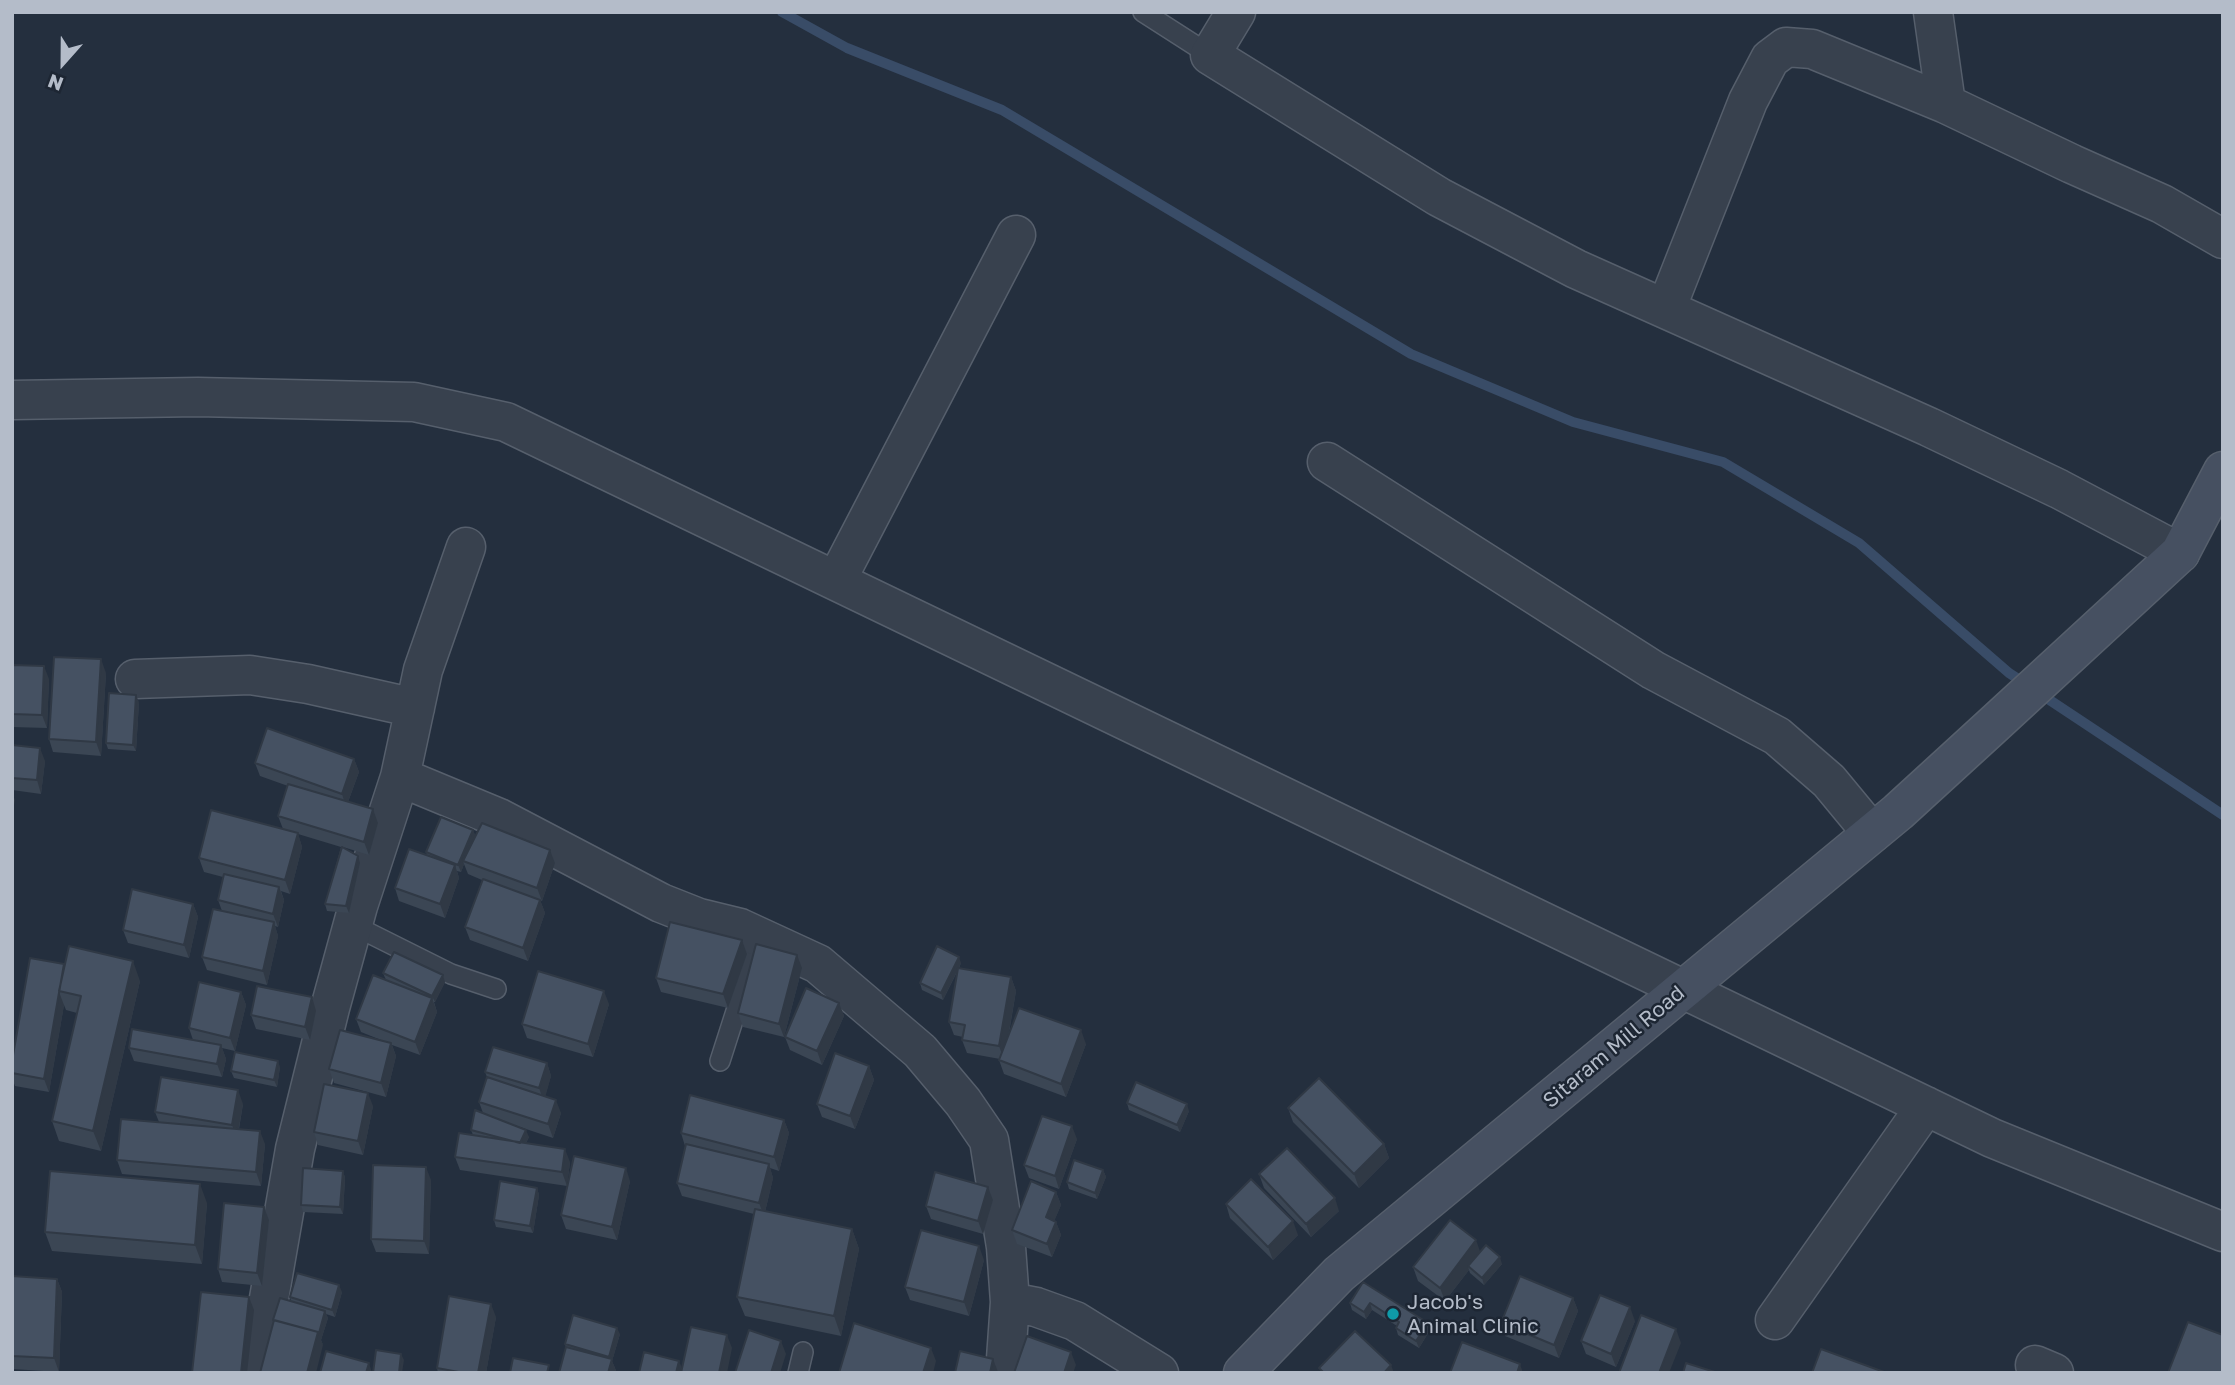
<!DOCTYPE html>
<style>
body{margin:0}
#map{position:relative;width:2235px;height:1385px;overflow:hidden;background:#242f3e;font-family:"Golos Text",sans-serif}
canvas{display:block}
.frame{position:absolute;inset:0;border:14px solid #b4bcc9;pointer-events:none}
.north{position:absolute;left:28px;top:28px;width:70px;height:70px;-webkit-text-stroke:5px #1d2633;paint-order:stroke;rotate:201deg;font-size:19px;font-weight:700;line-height:28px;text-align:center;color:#b4bcc9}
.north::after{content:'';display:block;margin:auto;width:24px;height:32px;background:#b4bcc9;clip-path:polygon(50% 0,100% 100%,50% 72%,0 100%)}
</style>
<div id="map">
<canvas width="2235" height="1385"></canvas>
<div class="frame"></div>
<div class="north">N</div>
</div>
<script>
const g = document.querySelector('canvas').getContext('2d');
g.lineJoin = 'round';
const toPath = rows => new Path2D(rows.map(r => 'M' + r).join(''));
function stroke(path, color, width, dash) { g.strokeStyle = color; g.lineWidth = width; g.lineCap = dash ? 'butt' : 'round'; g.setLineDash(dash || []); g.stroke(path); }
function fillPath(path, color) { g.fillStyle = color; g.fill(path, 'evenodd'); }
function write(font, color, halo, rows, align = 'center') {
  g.font = font + ' "Golos Text",sans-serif'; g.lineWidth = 5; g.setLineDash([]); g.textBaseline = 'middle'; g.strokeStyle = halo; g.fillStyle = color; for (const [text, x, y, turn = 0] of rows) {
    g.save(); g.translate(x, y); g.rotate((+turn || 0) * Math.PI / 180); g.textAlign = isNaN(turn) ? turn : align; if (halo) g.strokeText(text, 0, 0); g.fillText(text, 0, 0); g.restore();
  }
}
stroke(toPath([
 [782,12,847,48,1002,110,1411,354,1573,422,1723,462,1859,543,2009,673,2026,684],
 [2039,693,2223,815]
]), '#394c67', 10);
const lane = toPath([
 [1143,12,1210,55],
 [353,925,451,974,496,989],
 [720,1061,755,952],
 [798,1373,803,1352]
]);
const street = toPath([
 [1236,12,1210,55,1439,197,1576,269,1929,427,2059,489,2180,553],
 [1933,12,1946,104,2072,164,2162,204,2223,239],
 [1666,309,1748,101,1770,59,1786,47,1812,49,1946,104],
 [12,400,198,397,414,402,506,422,1992,1138,2223,1232],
 [1327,462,1653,670,1777,736,1829,781,1872,833],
 [836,581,1016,235],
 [135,679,250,675,308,684,415,708],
 [400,777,499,818,661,903,699,918,740,928,818,964,920,1051,963,1102,989,1140,1006,1247,1010,1302,1005,1373],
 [1010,1302,1036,1307,1075,1321,1159,1373],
 [1775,1320,1926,1106],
 [2035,1365,2054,1373],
 [256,1373,295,1149,330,1008,358,906,400,777,423,670,466,547]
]);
const secondary = toPath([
 [1243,1373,1339,1274,1898,812,1991,727,2180,553,2223,471]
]);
stroke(lane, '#565f6c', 22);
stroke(street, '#565f6c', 41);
stroke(secondary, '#565f6c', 41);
stroke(lane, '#38414e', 19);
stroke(street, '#38414e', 38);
stroke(secondary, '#465061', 38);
fillPath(toPath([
 [12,665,49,679,47,728,12,727],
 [106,673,101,756,53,752,49,739],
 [139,702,136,751,108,749,106,743],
 [12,745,45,761,41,794,12,790],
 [354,759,359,772,348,802,373,809,378,823,369,855,343,847,358,856,360,863,349,913,327,911,325,904,341,847,298,834,302,847,290,894,281,891,284,900,278,927,275,926,278,936,267,985,207,970,202,957,222,911,218,900,223,877,204,872,199,858,283,829,278,816,288,786,260,776,255,763],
 [473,830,475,836,550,850,555,863,542,901,540,900,545,913,528,961,470,940,465,927,482,880,468,874,464,864,461,872,457,871,459,878,445,918,399,901,395,888,427,855,426,852],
 [193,904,198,917,189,958,128,943,123,930],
 [742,940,747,954,728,1008,661,992,656,978],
 [30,958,140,981,101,1151,59,1141,52,1121,77,1013,66,1010,64,1005,49,1092,15,1086,12,1078,12,1061],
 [961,963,959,968,1011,977,1016,991,1008,1039,1086,1044,1066,1097,1004,1074,999,1060,1000,1059,967,1053,962,1040,963,1037,954,1035,949,1022,957,972,943,1000,922,990,920,983],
 [802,968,784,1037,743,1027,738,1013],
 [383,973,443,975,445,982,435,1002,434,1002,437,1012,420,1055,392,1045,396,1056,386,1097,334,1083,329,1069,381,1040,361,1032,356,1019,386,980],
 [241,992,246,1005,235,1051,222,1048,226,1059,222,1077,134,1061,129,1048,193,1040,189,1028],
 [839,1003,844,1016,822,1065,790,1050,785,1037],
 [609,1004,593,1057,527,1038,522,1024],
 [316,1011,310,1040,256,1029,251,1015],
 [547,1063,551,1076,545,1096,561,1113,553,1138,514,1125,529,1137,526,1143,570,1162,567,1186,460,1170,455,1157,473,1135,471,1130,483,1113,479,1102,487,1077,485,1072],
 [869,1066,874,1080,855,1129,822,1117,817,1104],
 [280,1067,277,1087,234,1078,231,1071],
 [1127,1103,1189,1111,1180,1132,1129,1110],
 [243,1104,239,1129,265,1144,261,1186,122,1174,117,1160,159,1122,155,1112],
 [373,1106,363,1155,318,1145,314,1132],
 [1288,1108,1384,1144,1389,1158,1359,1188,1293,1122],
 [784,1120,789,1133,779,1171,770,1168,773,1178,765,1212,852,1229,859,1249,841,1336,745,1316,737,1297,754,1214,682,1196,677,1183,685,1146,681,1133],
 [1077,1139,1059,1189,1029,1178,1024,1165],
 [1103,1170,1106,1177,1097,1199,1069,1189,1067,1182],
 [343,1171,345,1178,343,1214,303,1212,301,1205],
 [1259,1174,1339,1211,1311,1237,1264,1188],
 [431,1180,429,1254,376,1252,371,1239],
 [630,1181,617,1240,566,1229,561,1215],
 [988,1187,993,1200,983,1234,931,1219,926,1206],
 [537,1188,539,1195,533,1233,496,1227,494,1220],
 [1056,1192,1061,1205,1054,1221,1056,1222,1061,1235,1052,1257,1017,1244,1012,1230],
 [207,1203,202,1264,52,1251,45,1232],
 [1226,1204,1298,1235,1273,1260,1230,1218],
 [264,1207,269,1220,262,1286,222,1282,218,1269],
 [1480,1251,1502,1264,1484,1285,1470,1273,1469,1270,1445,1301,1418,1281,1413,1267],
 [984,1260,969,1316,910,1300,905,1287],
 [12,1276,57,1279,62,1292,59,1372,12,1369],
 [1363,1282,1428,1323,1430,1330,1419,1348,1398,1335,1396,1328,1397,1326,1372,1310,1366,1319,1352,1310,1350,1303],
 [342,1292,335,1317,326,1314,328,1318,321,1340,323,1345,291,1301,290,1297],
 [1573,1298,1578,1311,1559,1358,1505,1336,1501,1323],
 [496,1317,486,1373,438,1373,437,1368],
 [1635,1321,1616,1367,1586,1354,1581,1341],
 [620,1334,612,1361,617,1373,566,1348,565,1344]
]), '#3b4654');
fillPath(toPath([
 [101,659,106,673,101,756,96,742],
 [44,666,49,679,47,728,42,715],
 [136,695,139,702,136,751,133,745],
 [40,748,45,761,41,794,37,780],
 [354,759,359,772,346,807,342,794],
 [12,793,15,800,12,817],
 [373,809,378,823,369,855,364,842],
 [473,830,476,837,463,861,464,864,461,872,458,865],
 [298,833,302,847,290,894,285,880],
 [550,850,555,863,542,901,537,888],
 [358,856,360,863,349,913,346,906],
 [455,865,459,878,445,918,440,904],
 [279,887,284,900,278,927,273,914],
 [540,900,545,913,528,961,523,948],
 [193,904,198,917,189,958,184,945],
 [274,922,278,936,267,985,263,971],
 [742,940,747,954,728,1008,723,994],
 [797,955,802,968,784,1037,779,1024],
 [959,957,961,963,943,1000,941,993],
 [133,961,140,981,101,1151,93,1131],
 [443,975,445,982,435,1002,432,996],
 [1011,977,1016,991,1004,1060,999,1046],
 [604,991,609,1004,593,1057,588,1044],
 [59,992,64,1005,49,1092,44,1079],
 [241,992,246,1005,235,1051,230,1038],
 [312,997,316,1011,310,1040,305,1027],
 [432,998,437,1012,420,1055,415,1042],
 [839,1003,844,1016,822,1065,817,1051],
 [1081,1030,1086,1044,1066,1097,1061,1084],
 [391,1043,396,1056,386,1097,381,1083],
 [221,1045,226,1059,222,1077,217,1064],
 [278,1061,280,1067,277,1087,274,1080],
 [547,1063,551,1076,544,1102,539,1088],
 [869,1066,874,1080,855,1129,850,1116],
 [238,1090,243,1104,237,1138,232,1125],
 [368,1093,373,1106,363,1155,358,1141],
 [556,1100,561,1113,553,1138,548,1124],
 [1187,1104,1189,1111,1180,1132,1177,1125],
 [784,1120,789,1133,779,1171,774,1157],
 [1072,1126,1077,1139,1059,1189,1055,1176],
 [526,1130,529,1137,523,1149,520,1143],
 [260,1131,265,1144,261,1186,256,1172],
 [1384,1144,1389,1158,1359,1188,1354,1174],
 [565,1149,570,1162,567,1186,562,1172],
 [769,1164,773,1178,764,1216,759,1203],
 [426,1167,431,1180,429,1254,424,1241],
 [626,1168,630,1181,617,1240,612,1227],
 [1103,1170,1106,1177,1097,1199,1095,1193],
 [343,1171,345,1178,343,1214,340,1207],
 [200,1184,207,1203,202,1264,195,1245],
 [988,1187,993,1200,983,1234,978,1221],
 [537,1188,539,1195,533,1233,530,1226],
 [1056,1192,1061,1205,1050,1231,1046,1217],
 [1335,1198,1339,1211,1311,1237,1306,1224],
 [264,1207,269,1220,262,1286,257,1273],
 [1293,1221,1298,1235,1273,1260,1268,1247],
 [1056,1222,1061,1235,1052,1257,1047,1244],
 [852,1229,859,1249,841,1336,834,1316],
 [1476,1240,1481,1254,1468,1266,1469,1270,1445,1301,1440,1288],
 [979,1246,984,1260,969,1316,964,1302],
 [1500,1257,1502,1264,1484,1285,1482,1278],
 [57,1279,62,1292,59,1372,54,1358],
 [339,1285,342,1292,335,1317,332,1310],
 [249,1297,254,1310,247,1373,241,1373],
 [1573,1298,1578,1311,1559,1358,1554,1345],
 [1370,1303,1372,1310,1366,1319,1364,1312],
 [491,1304,496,1317,486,1373,478,1373],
 [1630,1307,1635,1321,1616,1367,1611,1354],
 [325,1311,328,1318,321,1340,323,1345,316,1373,307,1373,318,1332],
 [1428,1323,1430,1330,1419,1348,1416,1341],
 [617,1328,620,1334,612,1361,617,1373,608,1373,611,1362,609,1357],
 [1676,1329,1681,1343,1669,1373,1659,1373],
 [727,1335,732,1348,727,1373,719,1373],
 [781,1341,786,1354,780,1373,771,1373],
 [931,1348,936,1361,933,1373,923,1373],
 [1071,1352,1076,1365,1073,1373,1064,1373],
 [401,1354,404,1360,402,1373,399,1373],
 [993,1359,998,1372,998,1373,990,1373],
 [679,1361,684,1373,676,1373],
 [369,1363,372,1373,366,1373],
 [1520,1364,1523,1373,1517,1373],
 [1391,1365,1394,1373,1384,1373]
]), '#303945');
const building = toPath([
 [54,657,101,659,96,742,49,739,54,657],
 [12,665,44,666,42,715,12,714,12,665],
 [109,693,136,695,133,745,106,743,109,693],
 [267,728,354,759,342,794,255,763,267,728],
 [12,745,40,748,37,780,12,778,12,745],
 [288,784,373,809,364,842,278,816,288,784],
 [211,810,298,833,285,880,199,858,211,810],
 [441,817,473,830,458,865,426,852,441,817],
 [482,823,550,850,537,888,463,861,482,823],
 [342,847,358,856,346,906,325,904,342,847],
 [409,849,455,865,440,904,395,888,409,849],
 [224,874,279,887,273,914,218,900,224,874],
 [483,879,540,900,523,948,465,927,483,879],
 [132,889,193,904,184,945,123,930,132,889],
 [213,909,274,922,263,971,202,957,213,909],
 [670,922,742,940,723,994,656,978,670,922],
 [756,944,797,955,779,1024,738,1013,756,944],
 [69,946,133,961,93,1131,52,1121,81,996,59,991,69,946],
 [937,946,959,957,941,993,920,983,937,946],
 [394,952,443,975,432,996,383,973,394,952],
 [30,958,64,964,44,1079,12,1073,12,1061,30,958],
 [958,968,1011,977,999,1046,962,1040,965,1025,949,1022,958,968],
 [538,971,604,991,588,1044,522,1024,538,971],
 [373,975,432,998,415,1042,356,1019,373,975],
 [199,982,241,992,230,1038,189,1028,199,982],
 [257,986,312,997,305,1027,251,1015,257,986],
 [806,988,839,1003,817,1051,785,1037,806,988],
 [1019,1008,1081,1030,1061,1084,999,1060,1019,1008],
 [132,1029,221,1045,217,1064,129,1048,132,1029],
 [340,1030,391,1043,381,1083,329,1069,340,1030],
 [493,1047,547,1063,539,1088,485,1072,493,1047],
 [235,1052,278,1061,274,1080,231,1071,235,1052],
 [835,1053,869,1066,850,1116,817,1104,835,1053],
 [161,1077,238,1090,232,1125,155,1112,161,1077],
 [487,1077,556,1100,548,1124,479,1102,487,1077],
 [1319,1078,1384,1144,1354,1174,1288,1108,1319,1078],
 [1136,1082,1187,1104,1177,1125,1127,1103,1136,1082],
 [324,1084,368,1093,358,1141,314,1132,324,1084],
 [690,1095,784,1120,774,1157,681,1133,690,1095],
 [475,1110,526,1130,520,1143,471,1130,475,1110],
 [1042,1116,1072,1126,1055,1176,1024,1165,1042,1116],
 [121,1119,260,1131,256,1172,117,1160,121,1119],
 [459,1133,565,1149,562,1172,455,1157,459,1133],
 [686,1144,769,1164,759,1203,677,1183,686,1144],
 [1287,1148,1335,1198,1306,1224,1259,1174,1287,1148],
 [574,1156,626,1168,612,1227,561,1215,574,1156],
 [1074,1160,1103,1170,1095,1193,1067,1182,1074,1160],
 [373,1165,426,1167,424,1241,371,1239,373,1165],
 [303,1168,343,1171,340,1207,301,1205,303,1168],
 [50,1171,200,1184,195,1245,45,1232,50,1171],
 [935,1172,988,1187,978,1221,926,1206,935,1172],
 [1251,1179,1293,1221,1268,1247,1226,1204,1251,1179],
 [500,1181,537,1188,530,1226,494,1220,500,1181],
 [1031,1181,1056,1192,1046,1217,1056,1222,1047,1244,1012,1230,1031,1181],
 [224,1203,264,1207,257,1273,218,1269,224,1203],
 [755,1209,852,1229,834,1316,737,1297,755,1209],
 [1450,1220,1476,1240,1440,1288,1413,1267,1450,1220],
 [921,1230,979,1246,964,1302,905,1287,921,1230],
 [1486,1245,1500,1257,1482,1278,1468,1266,1486,1245],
 [297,1273,339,1285,332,1310,290,1297,297,1273],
 [12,1276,57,1279,54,1358,12,1356,12,1276],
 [1520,1276,1573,1298,1554,1345,1501,1323,1520,1276],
 [1363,1282,1428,1323,1416,1341,1396,1328,1399,1322,1370,1303,1364,1312,1350,1303,1363,1282],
 [201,1292,249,1297,241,1373,192,1373,201,1292],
 [1600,1295,1630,1307,1611,1354,1581,1341,1600,1295],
 [449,1296,491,1304,478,1373,464,1373,437,1368,449,1296],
 [280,1298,325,1311,319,1333,318,1332,273,1320,280,1298],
 [573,1315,617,1328,609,1357,565,1344,573,1315],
 [1641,1315,1676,1329,1659,1373,1619,1373,1641,1315],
 [274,1320,318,1332,307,1373,260,1373,274,1320],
 [2188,1322,2223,1335,2223,1373,2168,1373,2188,1322],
 [854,1323,931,1348,923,1373,839,1373,854,1323],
 [691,1327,727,1335,719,1373,681,1373,691,1327],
 [749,1330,781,1341,771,1373,735,1373,749,1330],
 [1355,1331,1391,1365,1384,1373,1324,1373,1319,1368,1355,1331],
 [1027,1336,1071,1352,1064,1373,1014,1373,1027,1336],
 [1462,1342,1520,1364,1517,1373,1450,1373,1462,1342],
 [566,1347,612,1359,608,1373,559,1373,566,1347],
 [1821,1349,1884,1372,1883,1373,1812,1373,1821,1349],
 [376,1350,401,1354,399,1373,373,1373,376,1350],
 [326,1351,369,1363,366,1373,320,1373,326,1351],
 [960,1351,993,1359,990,1373,955,1373,960,1351],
 [644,1352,679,1361,676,1373,639,1373,644,1352],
 [513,1358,549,1365,547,1373,510,1373,513,1358],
 [1686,1363,1718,1373,1683,1373,1686,1363]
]);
fillPath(building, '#455162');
stroke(building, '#303945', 2);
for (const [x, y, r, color] of [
 [1393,1314,7,"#0f9aa8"]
]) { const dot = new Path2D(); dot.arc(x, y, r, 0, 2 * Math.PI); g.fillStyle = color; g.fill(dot); stroke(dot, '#1d2633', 2.5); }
write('21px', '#b4bcc9', '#1d2633', [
 ["Sitaram Mill Road",1614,1047,-40]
]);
write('21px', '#b4bcc9', '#1d2633', [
 ["Jacob's",1407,1302],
 ["Animal Clinic",1407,1326]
], 'left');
</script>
